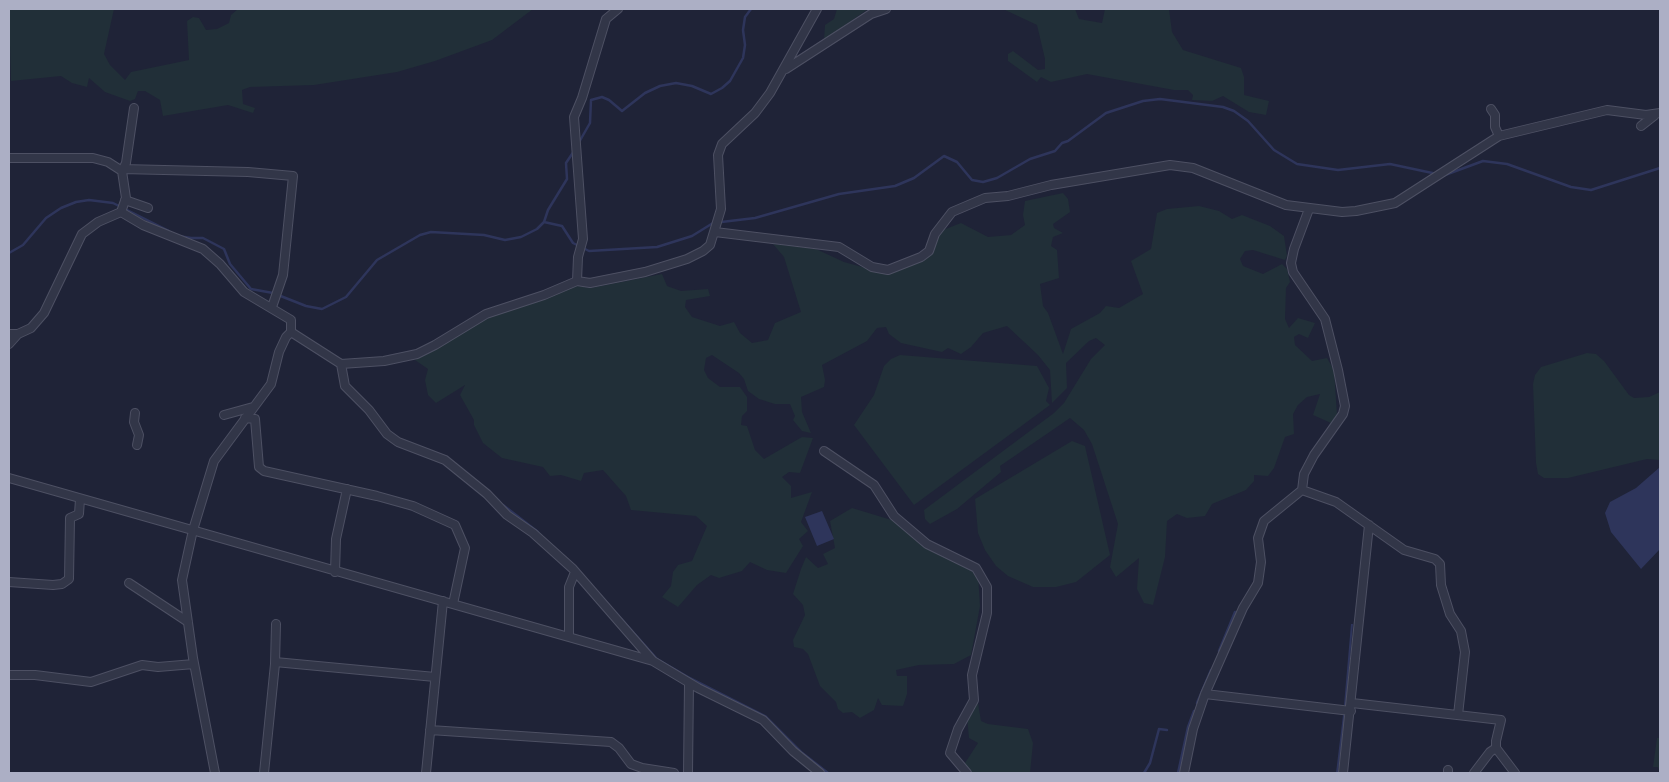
<!DOCTYPE html>
<style>
body{margin:0}
#map{position:relative;width:1669px;height:782px;overflow:hidden;background:#1f2337;font-family:Poppins,sans-serif}
canvas{display:block}
.frame{position:absolute;inset:0;border:10px solid #acafc5;pointer-events:none}
</style>
<div id="map">
<canvas width="1669" height="782"></canvas>
<div class="frame"></div>
</div>
<script>
const g = document.querySelector('canvas').getContext('2d');
g.lineJoin = 'round';
function fillPath(path, color) { g.fillStyle = color; g.fill(path, 'evenodd'); }
const toPath = rows => new Path2D(rows.map(r => 'M' + r).join(''));
function stroke(path, color, width, dash) { g.strokeStyle = color; g.lineWidth = width; g.lineCap = dash ? 'butt' : 'round'; g.setLineDash(dash || []); g.stroke(path); }
fillPath(toPath([
 [9,9,114,9,104,54,110,65,125,80,131,72,189,60,187,21,193,17,199,18,206,30,217,29,229,23,231,15,238,9,533,9,492,40,435,61,397,72,314,85,250,87,242,90,243,104,255,108,253,113,228,105,163,116,160,100,145,91,138,91,135,99,130,101,105,92,89,78,87,87,72,83,61,76,11,81],
 [837,9,868,9,824,40,825,25,834,19],
 [1003,9,1075,9,1079,19,1102,23,1105,9,1169,9,1172,32,1183,50,1241,68,1244,77,1244,95,1269,101,1266,115,1249,112,1223,96,1212,101,1192,100,1193,95,1188,90,1174,90,1087,74,1051,82,1041,77,1037,82,1008,61,1008,54,1013,51,1038,70,1045,69,1045,59,1037,25],
 [1063,193,1068,199,1070,212,1053,224,1054,228,1063,233,1053,237,1051,246,1057,250,1059,278,1040,284,1043,306,1048,313,1063,354,1071,329,1100,313,1106,306,1119,308,1143,294,1131,261,1151,249,1157,213,1167,209,1199,206,1219,211,1232,219,1242,215,1270,226,1284,236,1287,256,1285,260,1253,250,1245,251,1240,259,1243,266,1263,274,1282,264,1287,269,1290,282,1286,288,1285,319,1289,328,1298,318,1315,323,1308,338,1299,334,1294,337,1295,345,1312,361,1327,358,1334,370,1337,415,1331,423,1313,415,1320,394,1307,397,1298,405,1293,414,1294,434,1285,437,1274,468,1268,476,1254,475,1254,481,1246,490,1212,504,1205,516,1187,518,1177,514,1167,521,1165,557,1153,605,1144,603,1137,589,1139,558,1116,577,1110,567,1118,524,1092,444,1084,430,1070,418,1000,466,1001,472,957,509,930,524,925,519,924,510,1054,413,1064,403,1091,359,1105,345,1096,338,1089,341,1066,363,1067,388,1052,403,1050,370,1038,355,1007,326,983,333,971,347,961,354,948,348,942,352,901,343,889,334,886,327,877,328,867,341,822,365,825,380,824,387,801,397,802,412,811,433,802,431,793,420,795,416,790,404,775,404,759,399,748,391,744,379,739,373,712,355,706,358,704,370,708,378,720,387,740,387,747,397,747,411,742,416,741,425,747,426,755,450,764,459,802,437,813,438,800,473,789,472,782,477,791,486,791,498,812,492,801,522,808,531,799,539,803,546,786,573,767,570,750,562,742,571,719,578,711,575,697,585,678,607,662,597,671,586,673,572,678,565,692,561,707,526,696,516,631,510,626,496,603,470,584,473,581,481,561,475,550,476,543,467,502,458,483,443,474,425,474,420,460,395,465,385,436,403,428,395,425,380,428,369,415,360,491,315,576,286,591,288,662,274,667,286,681,291,708,289,710,296,686,300,685,307,692,317,720,326,734,322,740,333,752,343,768,340,775,323,801,312,784,257,773,244,816,249,844,262,873,270,901,267,924,250,943,230,961,223,988,237,1011,235,1025,225,1023,215,1025,201],
 [1587,353,1596,354,1604,361,1629,395,1634,398,1649,397,1660,392,1660,460,1647,459,1568,478,1544,478,1538,474,1536,463,1533,384,1535,375,1541,367],
 [900,355,1037,366,1049,388,1046,401,1050,405,914,505,854,425,874,395,884,366,891,359],
 [1072,441,1085,446,1110,555,1076,582,1056,587,1033,587,1008,576,996,566,985,550,978,533,975,499],
 [852,508,895,521,957,555,978,574,980,606,971,655,954,664,919,665,896,670,897,676,907,676,907,694,903,706,882,705,878,698,874,710,860,718,852,712,843,713,838,709,836,702,820,686,808,654,803,649,794,647,793,640,805,615,803,605,793,594,801,569,806,557,818,568,828,564,823,554,835,548,830,521],
 [978,703,981,721,988,724,1028,729,1033,743,1030,773,964,773,965,763,978,743,969,738,967,717,969,710],
 [1657,738,1660,738,1660,773,1658,767,1653,767]
]), '#212f38');
fillPath(toPath([
 [1660,467,1660,549,1641,569,1611,532,1605,513,1610,502,1636,488],
 [822,511,834,539,817,546,805,517],
 [1351,624,1353,624,1346,705,1344,705],
 [1343,715,1345,715,1338,773,1336,773]
]), '#2e355b');
stroke(toPath([
 [578,144,590,123,591,100,602,97,609,100,622,111,645,93,660,86,676,83,692,86,711,94,722,88,730,81,743,58,745,45,743,30,745,17,751,9],
 [1445,175,1483,161,1507,164,1571,187,1591,190,1660,168],
 [544,222,562,226,573,243,589,251,657,247,692,236,713,223,755,218,839,194,895,186,914,178,944,156,957,162,972,180,983,182,997,178,1030,159,1055,151,1062,143,1068,141,1106,113,1143,101,1160,99,1223,107,1234,111,1248,121,1274,150,1297,164,1338,170,1390,164,1437,174],
 [178,236,191,238,203,238,224,249,230,264,251,289,273,293,306,306,322,309,346,297,377,260,420,235,431,232,484,235,505,240,521,237,537,229,544,222,548,210,567,179,566,163,574,151],
 [9,253,23,245,46,218,61,208,76,202,89,200,113,203,169,231],
 [475,480,499,501],
 [503,505,538,532],
 [616,613,657,659,688,677,765,716,801,752,828,773],
 [1219,651,1235,612],
 [1197,703,1211,670],
 [1144,773,1150,763,1159,729,1167,730],
 [1178,773,1188,727,1194,711]
]), '#2e355b', 2.5);
const minor = toPath([
 [786,69,871,14,886,9],
 [1491,109,1495,115,1495,127,1499,136],
 [1641,126,1655,115],
 [9,158,93,158,108,162,122,171,126,198,121,212,98,222,82,234,44,313,31,328,18,334,9,334],
 [122,169,248,172,293,176,283,275,272,307],
 [122,171,126,163,134,108],
 [125,200,148,208],
 [121,212,143,225,203,249,220,264,244,292,291,320,291,332],
 [715,232,839,247,872,267,888,270,921,257,929,251,935,234,952,212,985,198,1008,196,1051,185,1170,165,1193,168,1286,205,1342,212,1356,211,1395,203,1499,136,1607,110,1646,115,1660,113],
 [577,281,578,257,583,239,574,117,582,98,606,19,618,9],
 [291,332,341,364,384,361,417,354,435,345,486,314,544,295,577,281,590,283,645,272,687,259,703,251,710,245,721,209,718,155,722,144,755,113,770,93,817,9],
 [9,344,18,334],
 [341,364,345,386,369,410,387,434,398,442,445,460,487,494,507,515,533,533,573,569,653,661],
 [135,413,134,422,139,435,137,445],
 [224,415,253,407],
 [245,418,255,419,259,467,264,471,377,496,413,506,455,525,465,548,453,604],
 [824,451,874,485,894,516,927,544,976,568,987,587,987,613,972,675,974,700,958,729,950,753,967,773],
 [9,478,653,661,698,688,763,720,793,751,820,773],
 [1302,490,1336,502,1404,550,1435,559,1440,564,1441,585,1450,614,1461,631,1465,652,1458,715],
 [335,572,336,539,347,489],
 [9,582,53,585,62,584,69,579,70,518,79,514,80,499],
 [129,583,188,622],
 [569,637,569,587,575,572],
 [275,662,435,677],
 [9,675,35,675,91,682,142,665,158,667,194,664],
 [1205,694,1351,711],
 [1352,703,1501,720,1496,741,1496,748,1515,773],
 [430,730,611,742,619,748,631,764,642,768,674,773],
 [1448,770,1448,773],
 [215,773,193,658,182,580,193,530,214,461,271,384,279,352,286,337,291,332],
 [264,773,275,664,276,624],
 [426,773,443,601],
 [688,773,689,683],
 [1184,773,1193,729,1205,694,1243,608,1258,583,1261,562,1258,538,1264,521,1302,490,1304,474,1314,455,1343,414,1345,406,1338,370,1325,319,1293,272,1291,263,1294,249,1309,209],
 [1343,773,1369,525],
 [1474,773,1490,752,1496,748]
]);
stroke(minor, '#4d5063', 10);
stroke(minor, '#323648', 8);
</script>
